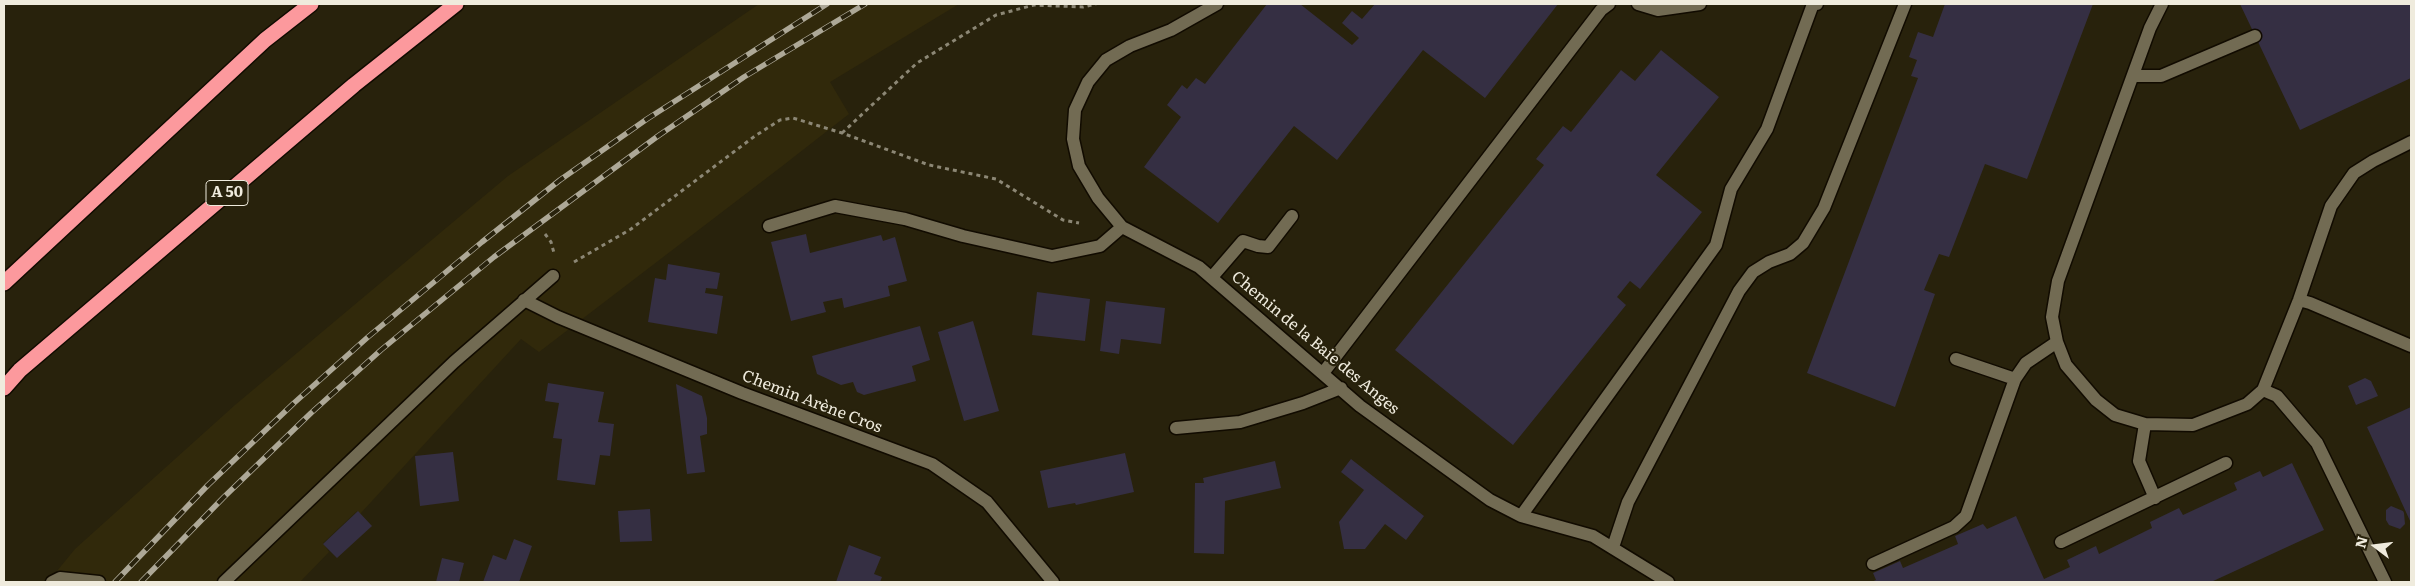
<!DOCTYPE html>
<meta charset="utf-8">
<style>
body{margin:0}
#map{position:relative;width:2415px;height:586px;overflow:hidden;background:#28220c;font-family:Literata,serif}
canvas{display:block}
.frame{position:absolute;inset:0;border:5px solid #efebdd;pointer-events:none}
.north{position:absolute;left:2350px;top:521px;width:50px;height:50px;-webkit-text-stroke:4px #28220c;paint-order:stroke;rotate:285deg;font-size:14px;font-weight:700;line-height:20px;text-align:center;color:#efebdd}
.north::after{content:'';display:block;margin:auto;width:18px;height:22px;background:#efebdd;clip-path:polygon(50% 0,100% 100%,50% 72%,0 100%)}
</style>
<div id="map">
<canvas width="2415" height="586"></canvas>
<div class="frame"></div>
<div class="north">N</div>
</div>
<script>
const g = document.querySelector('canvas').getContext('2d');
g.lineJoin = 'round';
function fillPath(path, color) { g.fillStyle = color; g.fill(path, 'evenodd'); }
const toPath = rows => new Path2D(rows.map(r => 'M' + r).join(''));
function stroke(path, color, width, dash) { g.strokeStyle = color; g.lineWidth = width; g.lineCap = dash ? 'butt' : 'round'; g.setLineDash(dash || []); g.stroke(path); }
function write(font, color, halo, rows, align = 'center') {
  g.font = font + ' Literata,serif'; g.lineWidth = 4.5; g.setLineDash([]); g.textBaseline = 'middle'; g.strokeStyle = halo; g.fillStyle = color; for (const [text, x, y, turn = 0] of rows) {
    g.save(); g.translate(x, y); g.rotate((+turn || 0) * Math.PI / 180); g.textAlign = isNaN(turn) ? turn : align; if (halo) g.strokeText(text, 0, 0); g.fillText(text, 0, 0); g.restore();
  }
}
fillPath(toPath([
 [759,4,959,4,830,82,849,114,781,167,539,352,521,339,360,514,357,511,323,543,329,552,300,582,48,582,75,549,235,405,508,176]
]), '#31290b');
fillPath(toPath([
 [1267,4,1300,4,1352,45,1359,38,1342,23,1352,11,1362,19,1375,4,1558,4,1485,98,1423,50,1337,160,1294,126,1218,223,1144,167,1181,117,1167,105,1182,85,1187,89,1196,78,1205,84],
 [1945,4,2093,4,2027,179,1985,164,1949,257,1939,254,1924,290,1935,294,1895,407,1807,373,1918,78,1911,76,1917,60,1909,57,1918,32,1933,37],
 [2240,4,2411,4,2411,78,2300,130],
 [1661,50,1719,97,1656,175,1702,212,1640,289,1630,281,1617,297,1626,305,1513,445,1395,350,1544,165,1536,159,1563,126,1571,132,1621,70,1635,81],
 [806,234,810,253,881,235,883,241,895,237,907,281,888,286,890,296,844,308,842,298,823,302,826,312,791,321,771,242],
 [668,264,720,273,717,289,706,288,705,293,723,296,717,334,648,322,655,278,666,280],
 [1037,292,1090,299,1085,341,1032,335],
 [1106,301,1165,308,1161,344,1121,339,1119,354,1100,351],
 [973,321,999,411,964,421,938,332],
 [920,326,930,360,912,366,916,381,864,395,857,392,853,382,841,385,817,374,812,356],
 [2365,378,2371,381,2378,396,2356,405,2348,386],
 [548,383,604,392,598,422,614,424,610,456,600,455,595,485,557,480,562,439,553,438,559,403,545,401],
 [676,384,702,396,707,418,707,434,700,436,705,472,687,474],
 [2411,407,2411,523,2367,427],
 [453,452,459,501,420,506,415,456],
 [1125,453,1134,492,1076,505,1075,503,1048,508,1040,471],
 [1351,459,1424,516,1406,540,1385,524,1365,549,1344,549,1339,522,1364,490,1341,472],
 [1275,461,1281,488,1225,501,1224,554,1194,553,1195,483,1204,483,1203,478],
 [2292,463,2324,530,2211,582,1871,582,1876,580,1873,573,1900,561,1903,568,1958,544,1955,536,1983,524,1987,529,2016,516,2044,579,2070,567,2067,560,2096,546,2099,554,2152,528,2150,522,2179,508,2183,515,2237,490,2234,483,2260,471,2263,477],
 [2391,506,2403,511,2404,513,2405,524,2400,529,2389,525,2386,520,2386,510],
 [650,509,652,541,620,542,618,511],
 [358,511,372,526,337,558,323,544],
 [514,539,532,546,519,582,483,582,493,555,506,560],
 [849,545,881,557,874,574,882,577,880,582,836,582],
 [442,558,464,563,459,582,436,582]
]), '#352f43');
const minor = toPath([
 [1217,4,1171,30,1130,46,1106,60,1088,82,1075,110,1073,139,1079,166,1098,198,1122,227,1199,267,1360,406,1490,500,1521,516,1593,536,1668,582],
 [1638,4,1658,10,1700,4],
 [2162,4,2150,28,2058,281,2052,317,2057,342,2066,365,2096,400,2115,415,2145,424,2193,425,2247,404,2263,390,2277,396,2317,443,2385,582],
 [2134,76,2161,76,2255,36],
 [769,226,835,206,905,219,963,236,1052,256,1100,246,1122,227],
 [1212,277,1243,241,1258,246,1268,247,1292,216],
 [524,300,558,317,742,393,932,464,987,502,1053,582],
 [2299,300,2310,303,2411,346],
 [1956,359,2015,379],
 [1323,373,1601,10,1609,4],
 [2263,390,2299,300,2331,206,2354,173,2373,161,2411,142],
 [2145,424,2139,461,2155,498],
 [1176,428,1240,422,1303,403,1341,388],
 [1521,516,1716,245,1731,189,1767,129,1813,4,1817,4],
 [2061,542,2226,463],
 [1613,547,1628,502,1739,291,1753,272,1769,262,1790,254,1803,243,1824,208,1905,4],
 [1873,564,1954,527,1966,516,2015,379,2026,363,2057,342],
 [52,582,60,578,99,582],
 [224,582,454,362,553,276]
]);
const highway = toPath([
 [4,283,265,40,311,4],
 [4,388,20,370,354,85,456,4]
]);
stroke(minor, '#110b00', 15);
stroke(highway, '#110b00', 18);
stroke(toPath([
 [842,133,917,63,996,15,1034,5,1083,7,1096,4],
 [545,234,551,242,554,253],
 [574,262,631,229,755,136,780,120,793,118,842,133,929,165,996,179,1063,220,1079,223]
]), '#8c8775', 3, [4, 4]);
stroke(minor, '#726b53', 12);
stroke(highway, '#fc999d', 15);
const rail = toPath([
 [115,582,208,485,294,403,368,337,482,242,560,180,647,119,827,4],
 [141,582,224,497,311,413,381,350,494,257,658,136,744,77,865,4]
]);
stroke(rail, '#ada897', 5.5);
stroke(rail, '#28220c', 4, [11]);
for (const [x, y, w] of [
 [227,193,42]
]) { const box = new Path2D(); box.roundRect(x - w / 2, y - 12.5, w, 25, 4); g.fillStyle = '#28220c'; g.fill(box); stroke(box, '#efebdd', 1); }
write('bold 15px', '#efebdd', null, [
 ["A 50",227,193]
]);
write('16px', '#efebdd', '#28220c', [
 ["Chemin de la Baie des Anges",1315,343,40],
 ["Chemin Arène Cros",812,402,21]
]);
</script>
